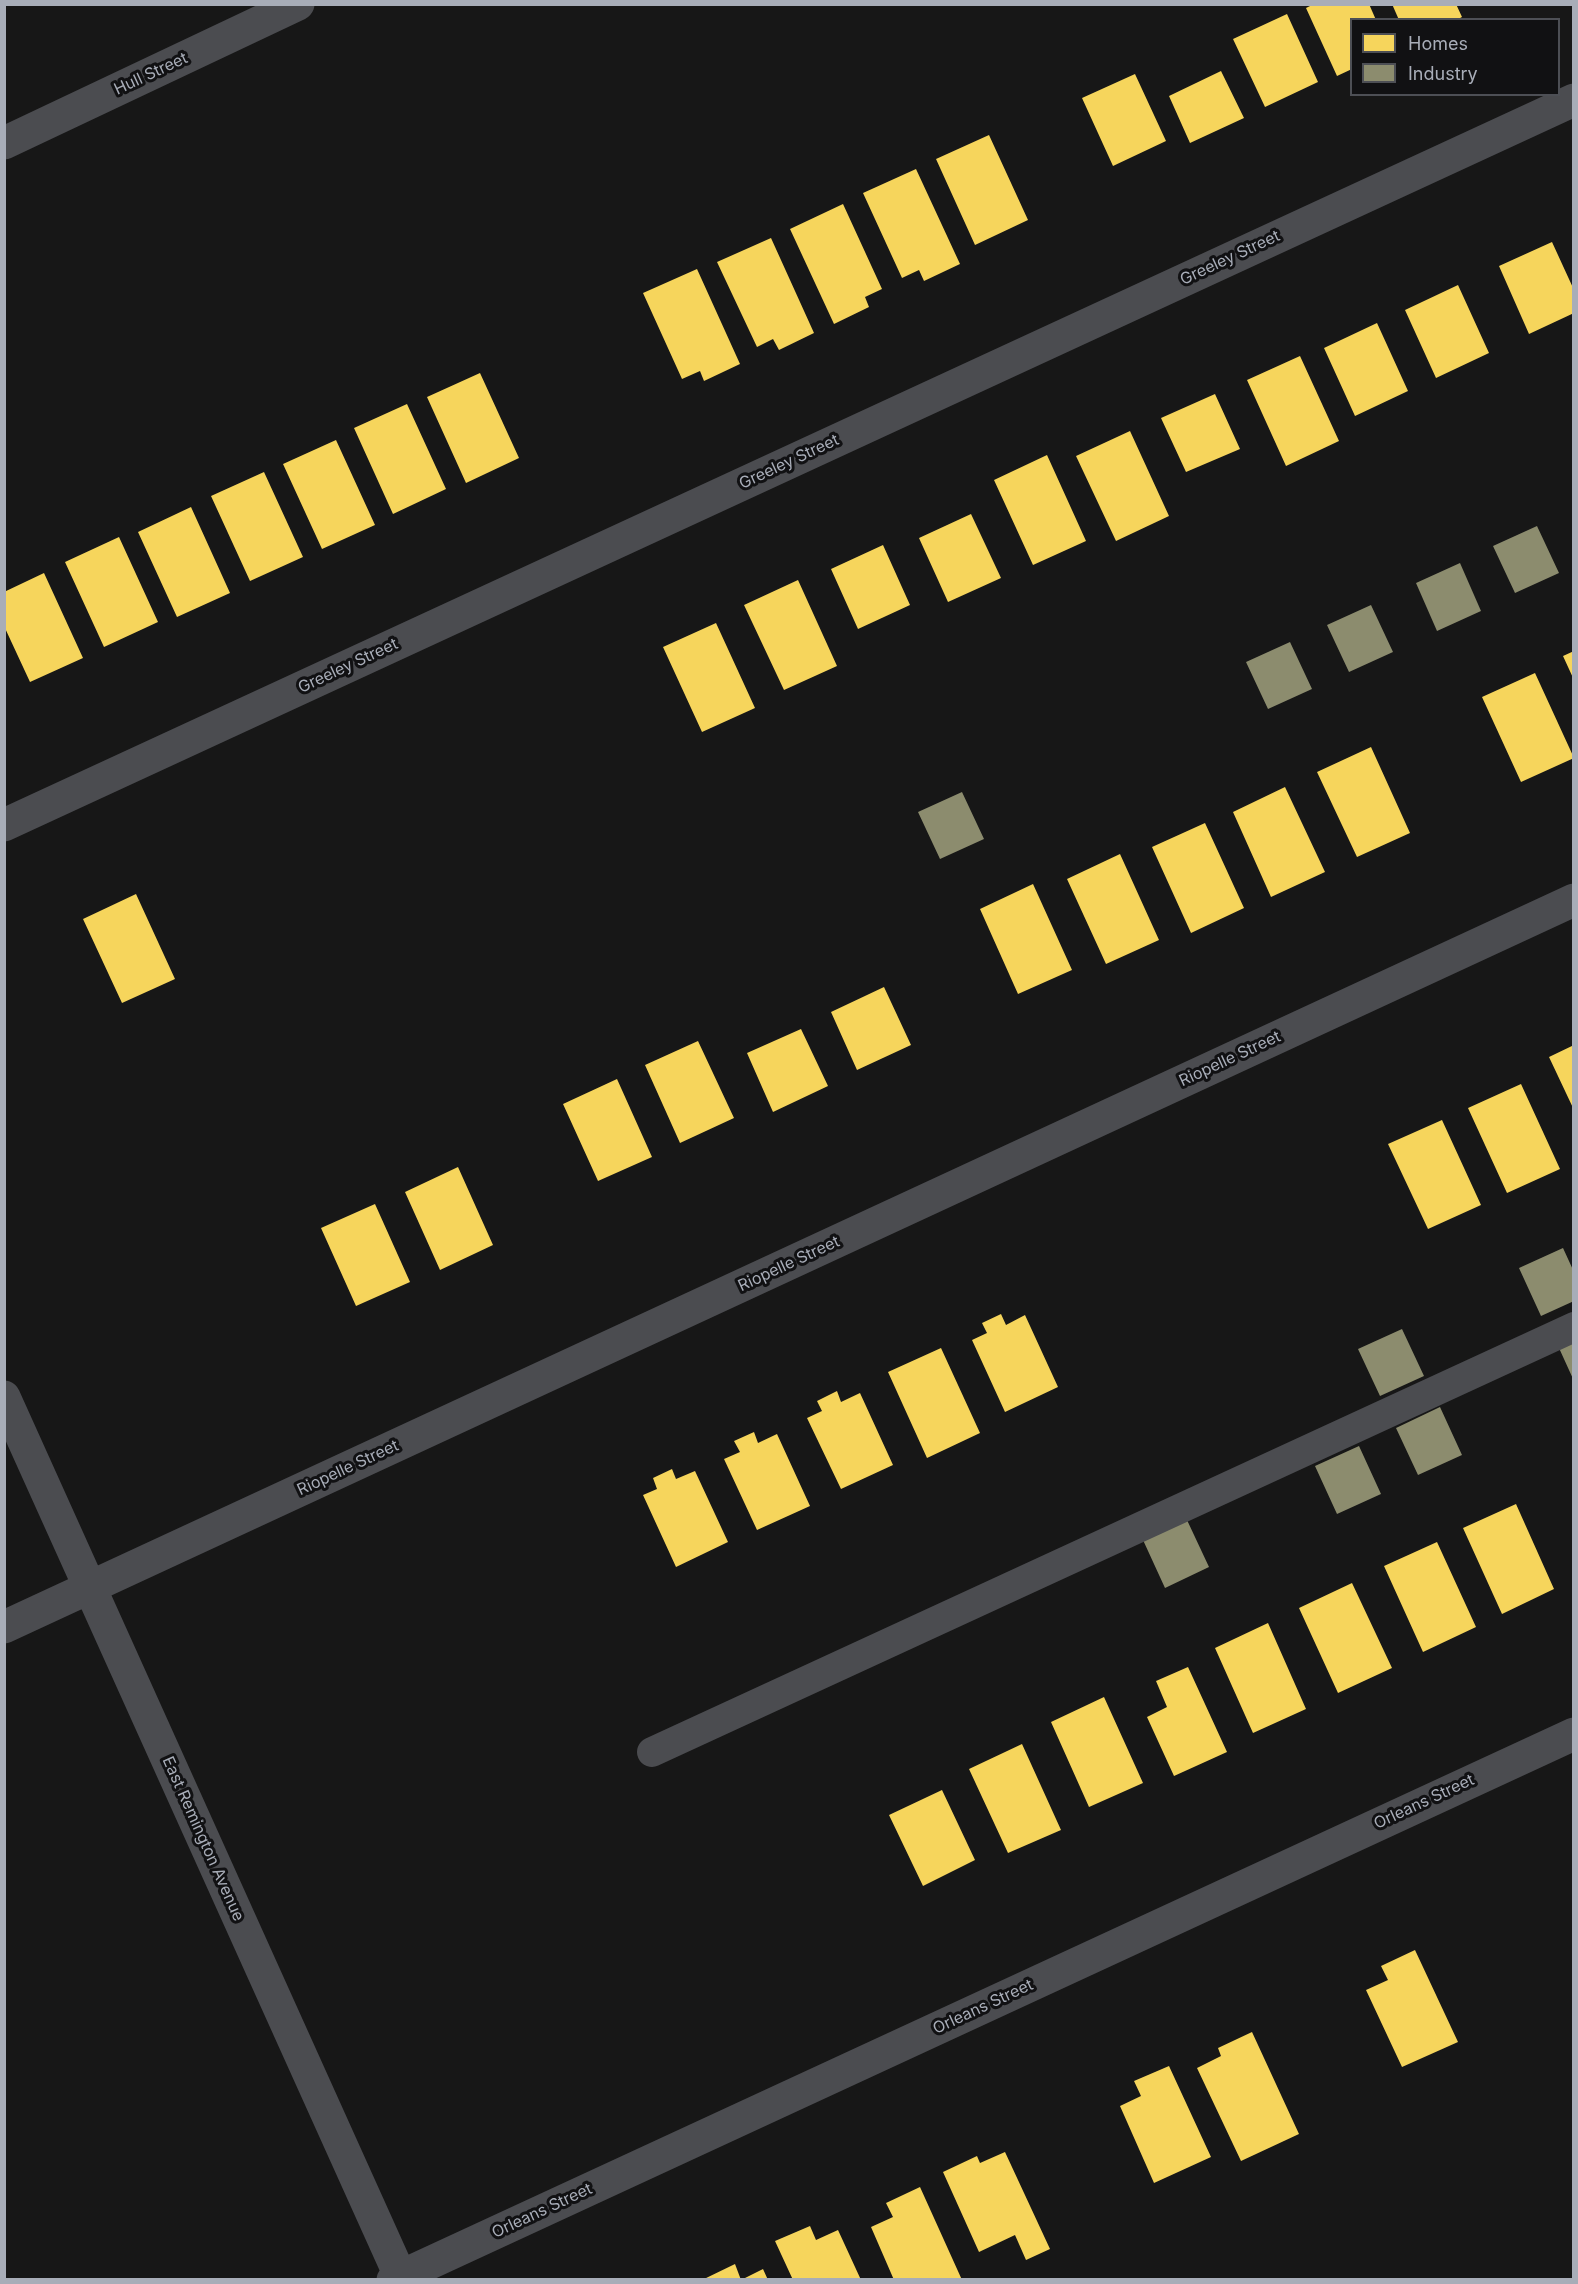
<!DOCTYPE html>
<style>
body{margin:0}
#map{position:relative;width:1578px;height:2284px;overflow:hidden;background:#171717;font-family:Inter,sans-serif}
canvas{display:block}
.frame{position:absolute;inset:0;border:6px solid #a8adb8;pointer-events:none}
.legend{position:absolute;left:1350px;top:18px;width:210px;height:78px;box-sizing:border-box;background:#111113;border:2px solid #4d4f55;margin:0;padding:8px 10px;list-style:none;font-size:18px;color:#a8adb8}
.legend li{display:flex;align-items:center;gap:12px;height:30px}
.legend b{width:30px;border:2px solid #4d4f55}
</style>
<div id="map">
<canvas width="1578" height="2284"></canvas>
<div class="frame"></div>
<ul class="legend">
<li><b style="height:16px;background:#f6d55c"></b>Homes</li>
<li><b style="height:16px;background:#8c8c6e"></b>Industry</li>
</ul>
</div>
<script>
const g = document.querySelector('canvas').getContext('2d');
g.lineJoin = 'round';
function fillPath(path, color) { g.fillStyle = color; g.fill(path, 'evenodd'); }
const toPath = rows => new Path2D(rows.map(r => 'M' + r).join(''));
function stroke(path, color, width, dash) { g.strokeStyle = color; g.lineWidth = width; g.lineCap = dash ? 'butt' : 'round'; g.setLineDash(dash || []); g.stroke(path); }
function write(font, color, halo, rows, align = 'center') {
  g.font = font + ' Inter,sans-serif'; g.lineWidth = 6; g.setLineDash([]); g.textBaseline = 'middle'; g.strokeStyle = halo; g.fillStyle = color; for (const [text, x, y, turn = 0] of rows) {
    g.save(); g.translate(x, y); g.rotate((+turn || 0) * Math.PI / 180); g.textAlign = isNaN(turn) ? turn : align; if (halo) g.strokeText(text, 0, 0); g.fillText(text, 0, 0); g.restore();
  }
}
fillPath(toPath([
 [1314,4,1369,4,1376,20,1352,20,1352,69,1337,76,1306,8],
 [1392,4,1456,4,1462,17,1456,20,1399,20],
 [1287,14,1318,82,1265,107,1233,39],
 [1221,71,1244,118,1190,143,1169,96],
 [1135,74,1166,141,1113,166,1082,98],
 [989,135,1028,220,975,245,936,159],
 [916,169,960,264,924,281,919,270,902,278,863,193],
 [843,204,882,289,865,297,869,307,834,324,790,229],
 [771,238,814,333,779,350,773,339,757,347,717,262],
 [1552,242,1574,290,1574,313,1529,334,1499,266],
 [697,269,740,364,704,381,700,371,682,379,643,293],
 [1458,285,1489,353,1436,378,1405,310],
 [1377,323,1408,391,1355,416,1324,348],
 [1300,356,1339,441,1286,466,1247,380],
 [480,373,519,458,466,483,427,397],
 [1215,394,1240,449,1186,472,1161,418],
 [407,404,446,489,393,514,354,428],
 [1130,431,1169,516,1116,541,1076,456],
 [336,440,375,525,322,549,283,464],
 [1047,455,1086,541,1033,565,994,480],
 [264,472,303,557,250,581,211,496],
 [191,507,230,593,177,617,138,532],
 [971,514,1001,578,948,602,919,538],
 [119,537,158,622,104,647,65,562],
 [883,545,910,605,858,629,831,569],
 [44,573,83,658,30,682,4,626,4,592],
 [798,580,837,666,784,690,744,605],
 [716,623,755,708,702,732,663,647],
 [1574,651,1574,680,1563,656],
 [1535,673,1574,758,1521,782,1482,697],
 [1371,747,1410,833,1357,857,1317,772],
 [1285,787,1325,872,1271,897,1233,812],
 [1205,823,1244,908,1191,933,1152,847],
 [1120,854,1159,940,1106,964,1067,879],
 [1033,884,1072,970,1018,994,980,909],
 [136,894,175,979,122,1003,83,919],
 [884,987,911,1045,857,1070,831,1012],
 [801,1029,828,1086,773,1112,747,1053],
 [698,1041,734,1118,680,1143,645,1065],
 [1574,1045,1574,1110,1549,1057],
 [617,1079,652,1157,598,1181,563,1104],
 [1521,1084,1560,1169,1507,1193,1468,1108],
 [1442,1120,1481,1205,1428,1229,1388,1144],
 [458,1167,493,1245,440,1270,405,1192],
 [375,1204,410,1282,356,1306,321,1228],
 [1001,1314,1006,1325,1025,1315,1058,1387,1005,1412,972,1340,987,1333,982,1323],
 [941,1348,980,1433,927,1458,888,1372],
 [837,1391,841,1402,860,1393,893,1465,841,1489,807,1418,822,1411,817,1401],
 [754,1432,758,1443,777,1434,810,1506,757,1530,724,1459,740,1452,734,1441],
 [672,1469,676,1479,695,1471,728,1542,676,1567,643,1495,657,1489,653,1478],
 [1516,1504,1554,1589,1502,1614,1463,1528],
 [1437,1542,1476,1627,1423,1652,1384,1566],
 [1352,1583,1392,1668,1338,1693,1299,1608],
 [1268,1623,1306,1709,1253,1733,1215,1648],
 [1188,1667,1227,1752,1174,1776,1147,1717,1167,1707,1156,1681],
 [1104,1697,1143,1783,1089,1807,1051,1722],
 [1022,1744,1061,1830,1008,1853,969,1769],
 [942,1790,975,1860,923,1886,889,1815],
 [1415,1950,1458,2042,1402,2067,1366,1990,1388,1980,1381,1966],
 [1252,2032,1299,2134,1241,2161,1197,2068,1221,2056,1218,2048],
 [1169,2066,1211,2157,1154,2183,1120,2106,1141,2096,1134,2081],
 [1005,2152,1050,2249,1026,2260,1015,2235,979,2252,943,2172,977,2156,980,2163],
 [920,2187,962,2280,894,2280,871,2227,893,2217,886,2203],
 [810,2226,816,2240,838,2230,861,2280,793,2280,775,2241],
 [735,2264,741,2280,702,2280],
 [763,2269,768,2280,741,2280]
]), '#f6d55c');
fillPath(toPath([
 [1537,526,1559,573,1515,593,1493,546],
 [1460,563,1481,611,1437,631,1416,583],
 [1371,605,1393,652,1349,672,1327,625],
 [1290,642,1312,689,1268,709,1246,662],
 [962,792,984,839,940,859,918,812],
 [1563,1248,1574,1272,1574,1301,1541,1316,1519,1268],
 [1402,1329,1424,1376,1380,1396,1358,1349],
 [1574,1341,1574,1381,1559,1348],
 [1440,1407,1462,1455,1418,1475,1396,1428],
 [1359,1446,1381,1494,1337,1514,1315,1466],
 [1187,1520,1209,1567,1165,1588,1143,1540]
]), '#8c8c6e');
stroke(toPath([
 [652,1752,1574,1327]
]), '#4b4c50', 30);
stroke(toPath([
 [4,143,298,4],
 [4,825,1574,100],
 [4,1397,402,2280],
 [4,1627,1574,900],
 [393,2280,1574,1734]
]), '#4b4c50', 33);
write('16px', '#a8adb8', '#111113', [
 ["Hull Street",151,74,-25],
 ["Greeley Street",1230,258,-25],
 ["Greeley Street",789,462,-25],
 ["Greeley Street",348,666,-25],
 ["Riopelle Street",1230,1059,-25],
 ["Riopelle Street",789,1264,-25],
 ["Riopelle Street",348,1468,-25],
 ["Orleans Street",1424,1802,-25],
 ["East Remington Avenue",203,1839,66],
 ["Orleans Street",983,2007,-25],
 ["Orleans Street",542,2211,-25]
]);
</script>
